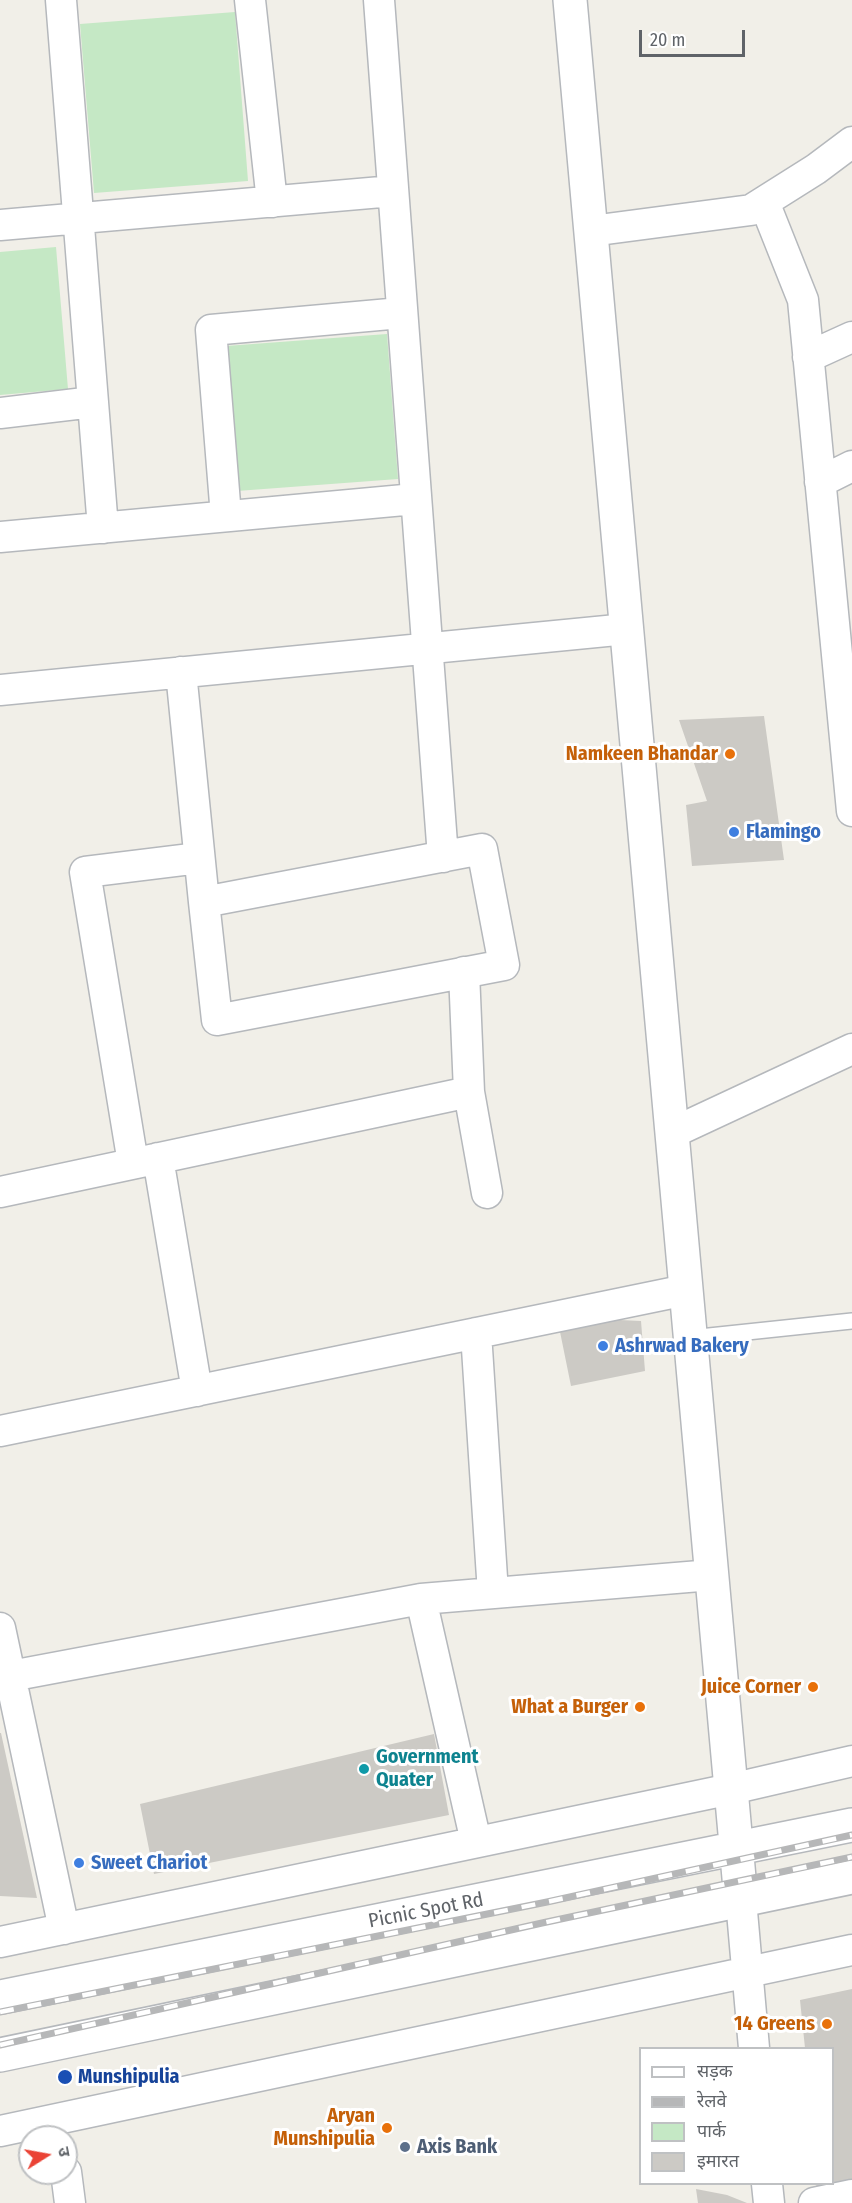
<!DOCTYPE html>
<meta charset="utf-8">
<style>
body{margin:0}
#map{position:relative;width:852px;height:2203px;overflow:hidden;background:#f1efe8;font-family:"Fira Sans Condensed","Noto Sans Devanagari",sans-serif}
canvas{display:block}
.legend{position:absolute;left:639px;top:2047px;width:195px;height:138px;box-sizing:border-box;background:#fff;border:2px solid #bfc1c3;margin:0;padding:8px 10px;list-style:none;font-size:18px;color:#5f6368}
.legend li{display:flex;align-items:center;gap:12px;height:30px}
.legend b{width:30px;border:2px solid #bfc1c3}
.north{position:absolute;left:18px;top:2125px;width:60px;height:60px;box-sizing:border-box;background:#fff;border:2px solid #bfc1c3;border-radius:50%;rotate:79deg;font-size:16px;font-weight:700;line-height:24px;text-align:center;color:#5f6368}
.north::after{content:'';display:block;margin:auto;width:21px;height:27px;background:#ea4335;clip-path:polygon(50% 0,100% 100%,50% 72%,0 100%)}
.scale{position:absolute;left:639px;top:30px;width:106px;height:27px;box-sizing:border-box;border:3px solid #5f6368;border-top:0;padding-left:8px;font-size:18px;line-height:21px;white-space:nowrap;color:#5f6368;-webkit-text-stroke:4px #fff;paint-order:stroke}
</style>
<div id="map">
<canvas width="852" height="2203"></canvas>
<ul class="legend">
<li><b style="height:8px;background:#fff"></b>सड़क</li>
<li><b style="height:8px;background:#b6b7b8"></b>रेलवे</li>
<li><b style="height:16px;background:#c5e8c5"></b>पार्क</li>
<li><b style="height:16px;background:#cccac5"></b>इमारत</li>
</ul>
<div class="north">उ</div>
<div class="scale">20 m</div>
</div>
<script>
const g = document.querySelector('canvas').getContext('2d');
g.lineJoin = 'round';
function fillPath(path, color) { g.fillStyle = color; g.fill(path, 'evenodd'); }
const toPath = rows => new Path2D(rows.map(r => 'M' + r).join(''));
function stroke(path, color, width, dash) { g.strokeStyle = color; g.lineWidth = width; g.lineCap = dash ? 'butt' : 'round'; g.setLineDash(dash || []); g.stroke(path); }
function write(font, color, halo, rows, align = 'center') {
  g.font = font + ' "Fira Sans Condensed",sans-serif'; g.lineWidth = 6; g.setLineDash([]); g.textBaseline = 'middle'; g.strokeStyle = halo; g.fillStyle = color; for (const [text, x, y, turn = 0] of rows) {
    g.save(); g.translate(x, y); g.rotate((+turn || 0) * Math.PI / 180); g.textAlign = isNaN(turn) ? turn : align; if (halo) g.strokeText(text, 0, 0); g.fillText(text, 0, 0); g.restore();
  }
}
fillPath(toPath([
 [235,12,248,181,94,193,80,24],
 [56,247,68,389,0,395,0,252],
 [387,334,398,479,237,491,226,346]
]), '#c5e8c5');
fillPath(toPath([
 [764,716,784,860,692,866,686,805,707,801,679,720],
 [557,1317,641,1321,645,1371,571,1386],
 [0,1733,1,1733,37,1898,0,1896],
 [434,1734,449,1815,154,1874,140,1804],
 [852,1989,852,2182,817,2189,816,2184,832,2184,832,2048,805,2048,800,2000],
 [696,2189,727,2195,747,2203,698,2203]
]), '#cccac5');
const service = toPath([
 [690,1338,852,1321]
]);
const minor = toPath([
 [61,0,103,528],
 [250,0,272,202],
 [379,0,443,857],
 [764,202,803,300,852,811],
 [0,225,393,191],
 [591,231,751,210,816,169,852,142],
 [808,357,852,337],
 [0,413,93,402],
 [820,482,852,466],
 [226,516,211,330,401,313],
 [0,537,415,499],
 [181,672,204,902,217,1020,504,965,482,849,204,902],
 [0,690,627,629],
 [464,972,469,1092,487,1193],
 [672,1133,852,1049],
 [158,1158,197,1391],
 [133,1163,85,872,199,858],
 [0,1192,469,1092],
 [476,1333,493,1593],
 [0,1431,686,1290],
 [421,1599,476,1842],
 [0,1628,64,1929],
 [0,1678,421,1599,712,1575],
 [741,1900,754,2048],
 [0,1942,731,1789,852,1761],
 [0,2131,852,1950],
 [66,2172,70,2203],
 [767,2184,769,2203],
 [814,2203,852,2195]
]);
const tertiary = toPath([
 [570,0,741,1900],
 [0,1997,852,1825],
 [0,2055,852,1877]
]);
stroke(service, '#b5b8bc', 18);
stroke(minor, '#b5b8bc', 33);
stroke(tertiary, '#b5b8bc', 36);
stroke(service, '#fff', 15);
stroke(minor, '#fff', 30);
stroke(tertiary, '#fff', 33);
const rail = toPath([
 [0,2012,547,1902,852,1835],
 [0,2045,542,1923,852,1857]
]);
stroke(rail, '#b6b7b8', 7);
stroke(rail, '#fff', 4.5, [14]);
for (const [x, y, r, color] of [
 [730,754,6,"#e8710a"],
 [734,832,6,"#3f7fe0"],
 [603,1346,6,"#3f7fe0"],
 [813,1687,6,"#e8710a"],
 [640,1707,6,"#e8710a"],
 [364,1769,6,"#0f9aa8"],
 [79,1863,6,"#3f7fe0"],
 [827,2024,6,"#e8710a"],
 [65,2077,8,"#1a4fb4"],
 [387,2128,6,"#e8710a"],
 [405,2147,6,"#5c6f8a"]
]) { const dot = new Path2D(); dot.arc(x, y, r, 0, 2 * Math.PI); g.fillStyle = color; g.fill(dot); stroke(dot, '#fff', 2); }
write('bold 20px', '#c56008', '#fff', [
 ["Namkeen Bhandar",718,754],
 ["Juice Corner",801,1687],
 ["What a Burger",628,1707],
 ["14 Greens",815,2024],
 ["Aryan",375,2116],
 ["Munshipulia",375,2139]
], 'right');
write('bold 20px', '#366cbe', '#fff', [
 ["Flamingo",746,832],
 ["Ashrwad Bakery",615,1346],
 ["Sweet Chariot",91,1863]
], 'left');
write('bold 20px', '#0d838f', '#fff', [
 ["Government",376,1757],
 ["Quater",376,1780]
], 'left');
write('20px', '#5f6368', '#fff', [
 ["Picnic Spot Rd",426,1911,-11]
]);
write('bold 20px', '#164399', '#fff', [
 ["Munshipulia",78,2077]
], 'left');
write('bold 20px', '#4e5e75', '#fff', [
 ["Axis Bank",417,2147]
], 'left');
</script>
